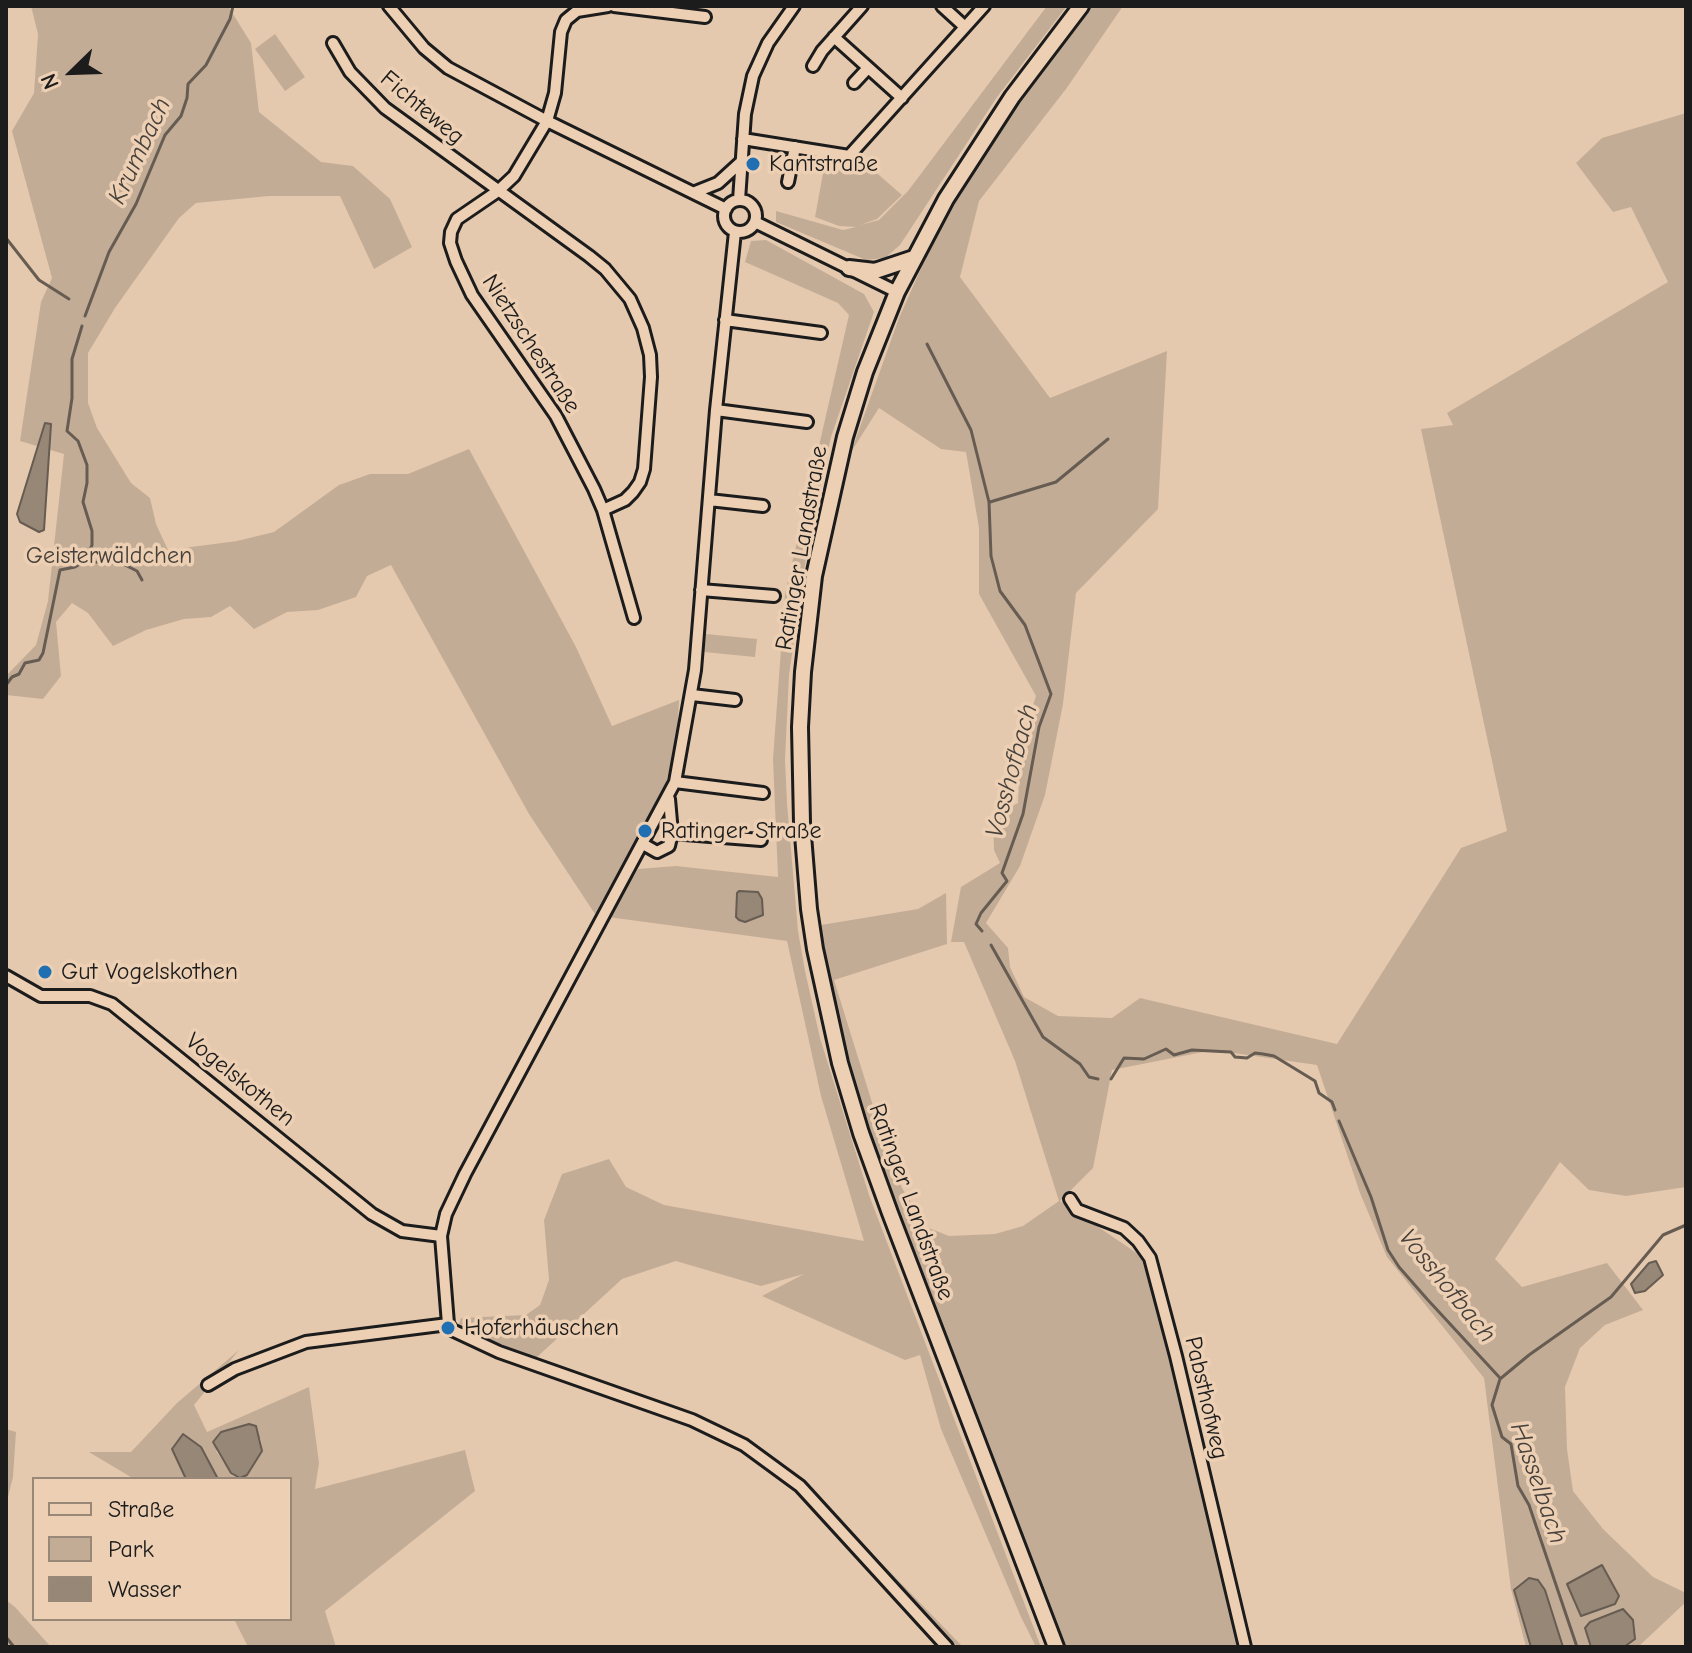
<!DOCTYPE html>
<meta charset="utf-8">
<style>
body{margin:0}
#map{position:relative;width:1692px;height:1653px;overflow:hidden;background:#e5c9ae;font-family:"Comic Neue",sans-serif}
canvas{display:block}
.frame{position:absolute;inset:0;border:8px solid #1c1c1c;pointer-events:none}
.legend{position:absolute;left:32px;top:1477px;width:260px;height:144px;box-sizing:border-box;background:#edd0b4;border:2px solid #987;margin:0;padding:10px 14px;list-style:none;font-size:24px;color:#1c1c1c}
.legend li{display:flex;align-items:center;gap:16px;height:40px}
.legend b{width:40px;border:2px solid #987}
.north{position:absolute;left:32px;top:32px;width:80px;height:80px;-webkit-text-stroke:6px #edd0b4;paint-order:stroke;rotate:247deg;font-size:22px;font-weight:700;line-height:32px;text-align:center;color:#1c1c1c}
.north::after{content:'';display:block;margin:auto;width:28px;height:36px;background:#1c1c1c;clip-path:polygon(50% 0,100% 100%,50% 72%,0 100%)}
</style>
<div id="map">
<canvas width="1692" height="1653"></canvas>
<div class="frame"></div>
<ul class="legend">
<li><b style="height:10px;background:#edd0b4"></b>Straße</li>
<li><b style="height:22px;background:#c3ac96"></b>Park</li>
<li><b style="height:22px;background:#978776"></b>Wasser</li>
</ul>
<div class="north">N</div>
</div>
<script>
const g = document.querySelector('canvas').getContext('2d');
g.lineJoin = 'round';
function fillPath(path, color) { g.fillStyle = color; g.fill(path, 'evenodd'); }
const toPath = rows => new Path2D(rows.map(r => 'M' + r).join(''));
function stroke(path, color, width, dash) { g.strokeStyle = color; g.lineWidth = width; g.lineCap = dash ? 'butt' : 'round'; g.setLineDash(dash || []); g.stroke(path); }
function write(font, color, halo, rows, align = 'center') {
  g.font = font + ' "Comic Neue",sans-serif'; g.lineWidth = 7; g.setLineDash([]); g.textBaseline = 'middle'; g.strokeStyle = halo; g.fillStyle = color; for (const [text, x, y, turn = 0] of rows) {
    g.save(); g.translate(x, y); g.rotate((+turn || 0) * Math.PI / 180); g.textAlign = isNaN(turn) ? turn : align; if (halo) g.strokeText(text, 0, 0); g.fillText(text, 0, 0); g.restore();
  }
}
fillPath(toPath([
 [31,6,228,6,251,43,259,112,321,162,353,166,390,199,412,247,374,269,340,196,269,196,196,203,179,218,115,308,88,353,88,403,97,428,131,483,150,498,156,524,168,550,237,541,274,532,339,485,370,474,408,474,469,449,576,647,612,726,679,700,677,737,666,783,595,914,529,814,391,565,367,576,356,597,318,610,287,612,254,629,230,606,211,617,184,619,146,630,113,646,88,613,72,603,56,622,61,676,43,699,6,695,6,676,36,645,48,601,64,454,20,441,41,302,52,278,12,131,34,93,38,34],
 [1047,6,1067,6,997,97,900,245,885,258,866,260,776,222,776,211,843,230,856,227,839,226,815,217,824,168,846,172,864,162,902,195,877,219,860,225,879,220,908,191],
 [1091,6,1123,6,1066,89,979,201,960,277,1050,398,1167,351,1158,509,1076,593,1063,704,1045,795,1020,866,986,923,1008,948,1010,967,1024,997,1058,1016,1112,1018,1140,998,1337,1044,1461,848,1507,831,1421,429,1453,425,1447,413,1668,282,1631,207,1613,212,1576,163,1602,138,1686,113,1686,1187,1626,1196,1589,1190,1560,1162,1495,1259,1522,1287,1607,1263,1643,1310,1605,1325,1580,1348,1565,1387,1567,1449,1573,1491,1603,1529,1653,1577,1686,1593,1686,1602,1638,1647,1526,1647,1511,1589,1484,1378,1387,1257,1360,1193,1317,1065,1213,1050,1112,1070,1093,1168,1060,1201,1141,1256,1175,1373,1239,1647,1063,1647,984,1431,870,1135,839,1040,827,977,821,925,918,909,946,893,947,944,834,980,884,1141,902,1188,926,1227,949,1236,995,1234,1023,1226,1059,1201,1015,1061,964,942,951,942,961,887,1000,863,994,850,993,817,1018,803,1021,742,1036,696,979,594,979,528,966,452,941,449,879,408,851,452,899,318,923,264,967,177,1015,106],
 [275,34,305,77,285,91,255,49],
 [766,240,864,294,874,312,831,437,808,544,789,675,785,760,787,803,798,931,805,971,820,1038,869,1195,1041,1647,1036,1647,1021,1617,941,1429,920,1355,905,1360,762,1296,804,1274,761,1286,676,1261,622,1279,536,1358,495,1346,458,1327,461,1318,526,1315,540,1305,549,1280,544,1220,562,1174,609,1159,626,1187,664,1205,864,1241,821,1096,787,941,608,917,638,869,676,866,778,877,773,759,785,594,849,315,838,303,745,262,751,241],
 [706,634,757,639,755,657,704,652],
 [239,1350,194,1405,207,1432,309,1387,319,1463,315,1489,465,1450,475,1491,325,1611,336,1647,248,1647,234,1619,290,1619,290,1479,218,1479,201,1447,173,1449,186,1479,134,1479,89,1452,131,1452,177,1403],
 [261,1439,262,1451,251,1470,231,1473,216,1451],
 [6,1429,16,1432,13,1477,6,1505],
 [858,1539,963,1647,958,1647,859,1543],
 [6,1600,15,1607,51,1647,6,1647]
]), '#c3ac96');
const water = toPath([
 [45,423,51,424,44,530,39,532,20,522,17,514,45,423],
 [739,891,758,892,762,899,763,915,745,922,739,920,736,917,737,893,739,891],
 [1656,1261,1663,1275,1645,1291,1635,1293,1631,1284,1649,1263,1656,1261],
 [249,1424,256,1426,262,1451,247,1475,240,1478,231,1473,213,1442,221,1432,249,1424],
 [183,1434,201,1447,218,1479,186,1479,172,1449,183,1434],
 [1602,1565,1619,1596,1615,1604,1581,1616,1567,1584,1602,1565],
 [1529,1578,1538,1580,1545,1590,1563,1647,1531,1647,1514,1590,1529,1578],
 [1623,1609,1633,1620,1635,1639,1624,1647,1591,1647,1585,1628,1590,1622,1623,1609]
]);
fillPath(water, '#978776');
stroke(water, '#665c52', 2);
stroke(toPath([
 [6,238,39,280,69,299],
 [85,316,109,252,136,204,165,135,181,116,187,98,188,84,206,65,230,19,233,6],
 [927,344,971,430,989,502,991,556,1000,591,1025,625,1051,694,1039,727,1023,814,1002,873,1007,881,981,913,976,924,982,931],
 [990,502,1056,482,1108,439],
 [86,558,94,562,123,564,137,571,142,580],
 [6,685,12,677,19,674,25,663,39,660,43,653,60,570,75,567,85,561,92,545,92,531,83,502,87,483,87,465,78,441,67,431,72,398,72,359,82,326],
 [991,945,1043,1037,1080,1064,1089,1077,1098,1079],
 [1111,1079,1124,1058,1144,1059,1166,1049,1174,1055,1192,1050,1231,1052,1235,1057,1247,1058,1255,1053,1263,1054,1274,1056,1315,1081,1319,1093,1332,1102,1335,1110],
 [1339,1121,1371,1197,1388,1250,1399,1267,1427,1299,1500,1378],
 [6,1637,14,1647],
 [1577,1647,1529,1505,1518,1486,1511,1444,1502,1437,1492,1405,1500,1379,1529,1355,1611,1297,1663,1235,1686,1225]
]), '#665c52', 3);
const minor = toPath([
 [389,6,424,48,448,68,547,121,726,209],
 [608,6,577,11,566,20,561,32,555,93,547,121,514,176,498,191,457,219,451,232,450,243,456,261,472,295,556,416,594,489,603,510,634,618],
 [614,6,705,17],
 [942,6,965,27],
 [834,37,902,98],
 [333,43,350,72,385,108,589,256,605,269,630,299,643,328,650,355,651,377,644,469,640,482,633,492,625,500,603,510],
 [813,66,822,51,862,6],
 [854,83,868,68],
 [743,139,849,156,984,6],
 [788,182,795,147],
 [693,193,718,183,741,162],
 [739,200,745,114,753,76,768,43,794,6],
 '724 216a16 16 0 1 1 32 0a16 16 0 1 1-32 0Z',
 [755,222,897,292],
 [735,232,716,410,695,670,675,782,465,1174,446,1214,441,1236,448,1324,452,1330,499,1352,692,1420,744,1445,800,1486,947,1647],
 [725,320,821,333],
 [716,410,807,422],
 [709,500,763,506],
 [701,590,774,596],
 [692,695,735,700],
 [675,782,763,793],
 [672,833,761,840],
 [643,844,657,852,669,846,672,833,669,799],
 [6,976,41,996,90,996,112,1004,372,1214,402,1231,441,1236],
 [1070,1199,1077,1210,1124,1228,1138,1241,1150,1258,1176,1356,1245,1647],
 [208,1385,235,1369,306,1342,448,1324]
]);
const major = toPath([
 [849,268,875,271,914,258],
 [1056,1647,890,1213,861,1133,840,1063,815,949,809,909,802,823,800,727,803,672,814,576,845,437,865,372,897,292,946,199,1012,97,1081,6]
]);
stroke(minor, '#1c1c1c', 16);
stroke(major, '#1c1c1c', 20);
stroke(minor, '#edd0b4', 10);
stroke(major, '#edd0b4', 14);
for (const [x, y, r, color] of [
 [753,164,8,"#1f6fb2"],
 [645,831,8,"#1f6fb2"],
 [45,972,8,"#1f6fb2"],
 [448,1328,8,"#1f6fb2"]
]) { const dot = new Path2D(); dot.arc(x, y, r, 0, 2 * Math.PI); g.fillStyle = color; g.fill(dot); stroke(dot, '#edd0b4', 3); }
write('24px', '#1c1c1c', '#edd0b4', [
 ["Fichteweg",422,108,40],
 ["Nietzschestraße",531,344,57],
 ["Ratinger Landstraße",802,548,-80],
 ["Vogelskothen",240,1080,39],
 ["Ratinger Landstraße",911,1202,70],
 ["Pabsthofweg",1206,1398,77]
]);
write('24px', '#1c1c1c', '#edd0b4', [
 ["Kantstraße",769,164],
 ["Ratinger Straße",661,831],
 ["Gut Vogelskothen",61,972],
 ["Hoferhäuschen",464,1328]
], 'left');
write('24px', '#46403a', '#edd0b4', [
 ["Geisterwäldchen",109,556]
]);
write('italic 26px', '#47413c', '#edd0b4', [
 ["Krumbach",140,151,-65],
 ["Vosshofbach",1012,771,-75],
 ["Vosshofbach",1447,1286,51],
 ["Hasselbach",1538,1483,71]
]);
</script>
